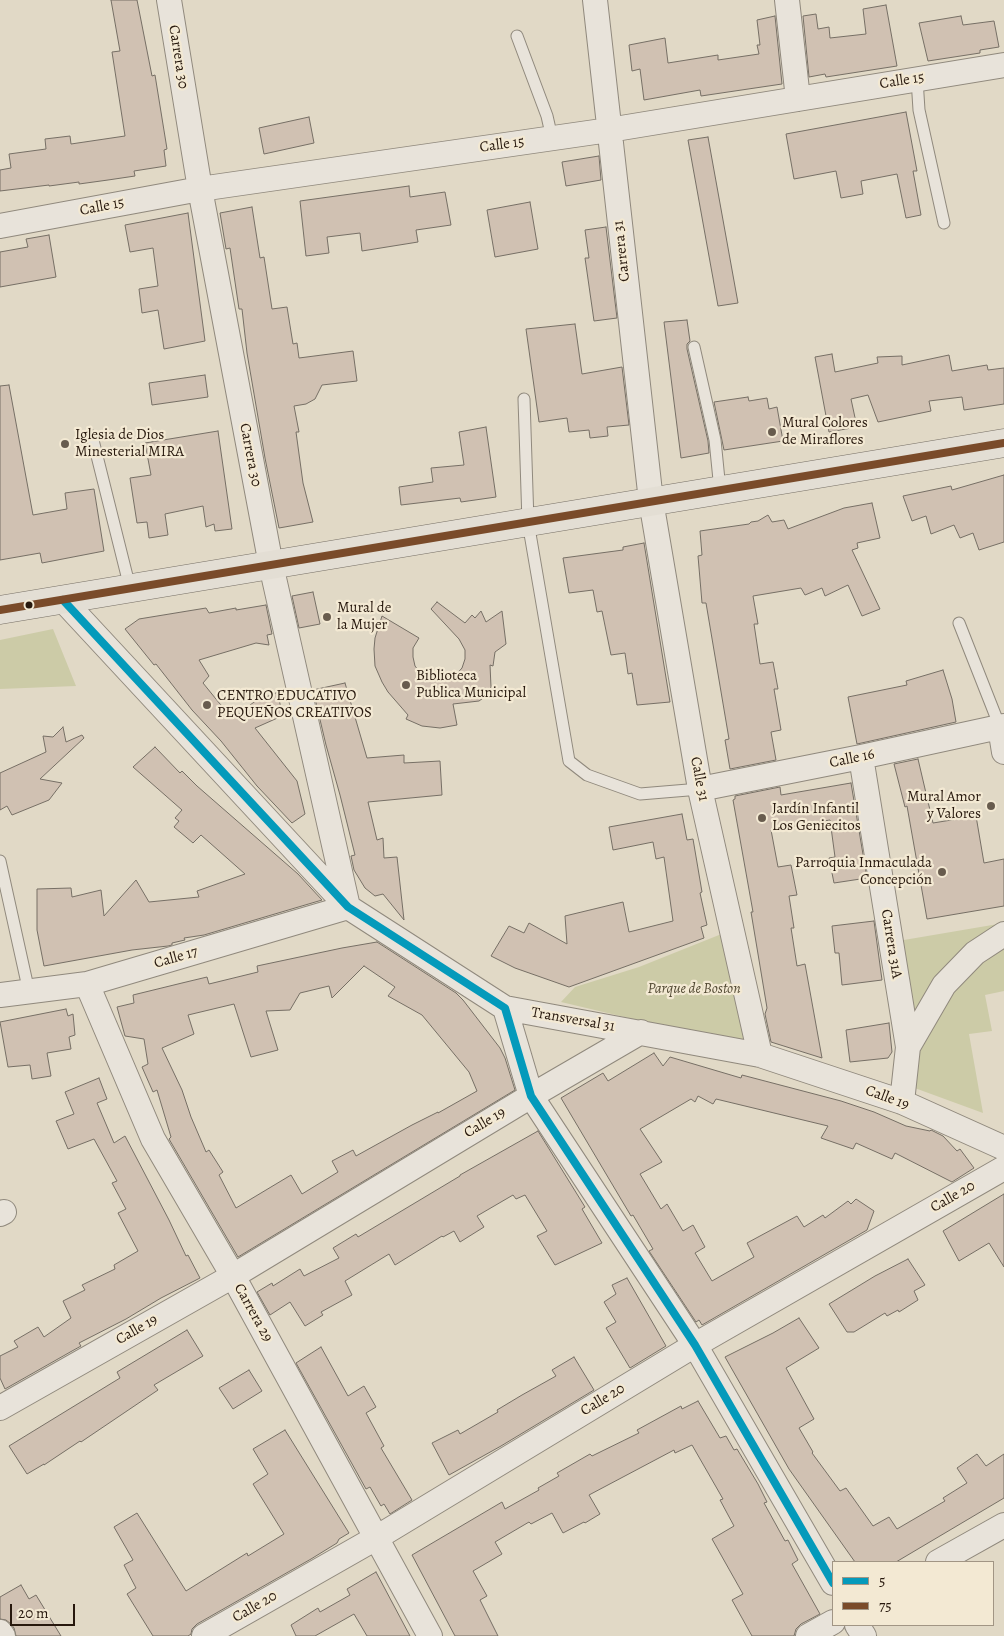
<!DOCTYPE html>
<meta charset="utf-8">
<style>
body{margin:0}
#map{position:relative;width:1004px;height:1636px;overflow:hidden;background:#e1d9c6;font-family:Alegreya,serif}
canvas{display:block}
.legend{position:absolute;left:832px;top:1561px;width:162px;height:65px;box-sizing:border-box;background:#f3e9d3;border:1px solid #a19584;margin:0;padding:6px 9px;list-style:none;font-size:15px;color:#27180d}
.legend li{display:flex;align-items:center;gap:10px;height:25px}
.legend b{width:25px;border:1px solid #a19584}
.scale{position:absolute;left:10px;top:1604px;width:65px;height:22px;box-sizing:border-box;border:2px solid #27180d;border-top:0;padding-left:6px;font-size:15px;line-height:18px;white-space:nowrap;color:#27180d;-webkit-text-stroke:4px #f3e9d3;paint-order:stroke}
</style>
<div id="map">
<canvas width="1004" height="1636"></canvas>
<ul class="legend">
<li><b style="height:6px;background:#049abb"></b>5</li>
<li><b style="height:6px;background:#7a4b2a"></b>75</li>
</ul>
<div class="scale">20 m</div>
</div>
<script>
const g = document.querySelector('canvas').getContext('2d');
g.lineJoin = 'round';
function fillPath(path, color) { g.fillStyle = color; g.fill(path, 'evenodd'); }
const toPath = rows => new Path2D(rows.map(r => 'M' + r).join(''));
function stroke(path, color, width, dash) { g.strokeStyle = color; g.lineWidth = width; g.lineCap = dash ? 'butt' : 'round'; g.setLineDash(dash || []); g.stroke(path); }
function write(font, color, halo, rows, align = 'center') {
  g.font = font + ' Alegreya,serif'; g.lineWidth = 4.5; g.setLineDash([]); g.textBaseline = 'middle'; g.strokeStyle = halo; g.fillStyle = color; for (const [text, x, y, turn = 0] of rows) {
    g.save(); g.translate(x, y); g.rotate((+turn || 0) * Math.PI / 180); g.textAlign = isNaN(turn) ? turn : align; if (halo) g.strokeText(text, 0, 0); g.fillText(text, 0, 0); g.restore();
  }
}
fillPath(toPath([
 [53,629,76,686,0,689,0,640],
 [1004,923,1004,991,985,995,992,1031,969,1034,983,1113,912,1087,920,1052,898,941],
 [724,933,747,1040,633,1019,561,1002,575,987,639,967]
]), '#cccba7');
const building = toPath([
 [111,0,137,0,152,76,155,75,167,149,164,150,166,166,134,171,135,176,108,180,79,184,79,182,49,186,49,185,0,191,0,170,11,168,9,154,46,149,45,139,70,136,71,144,125,136,112,52,120,51,111,0],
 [886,5,897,66,826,77,825,74,809,77,803,16,816,14,818,29,829,27,830,38,866,34,863,9,886,5],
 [775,16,782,84,701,96,700,90,644,100,640,69,632,71,629,45,665,38,668,63,718,55,718,60,759,54,757,45,760,45,757,20,775,16],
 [961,16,963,25,994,21,999,47,980,50,980,53,928,61,919,23,961,16],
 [906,112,917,171,913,171,921,215,906,218,897,174,861,181,863,194,841,198,836,171,794,179,786,134,906,112],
 [309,117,314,143,264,154,259,128,309,117],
 [708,137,738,303,718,306,688,140,708,137],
 [599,156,601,180,566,186,562,162,599,156],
 [409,186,410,197,445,192,451,225,416,230,418,242,362,251,360,233,327,237,329,253,306,256,300,201,409,186],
 [530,202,538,249,495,257,487,210,530,202],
 [252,207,260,258,264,257,272,309,287,307,293,344,297,343,299,358,353,351,357,381,322,385,315,399,306,404,294,406,299,432,296,432,303,483,313,522,279,528,265,458,247,353,242,309,239,309,230,248,226,249,220,213,252,207],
 [188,213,205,341,164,349,158,310,142,313,139,289,158,286,153,248,130,252,125,225,188,213],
 [606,227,617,318,594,321,585,258,589,258,585,230,606,227],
 [49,235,56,277,0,287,0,252,28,247,26,239,49,235],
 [687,320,690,341,687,344,687,349,708,441,709,453,681,458,664,322,687,320],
 [575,324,582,374,622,367,629,425,607,427,608,436,590,438,589,430,569,432,567,418,539,422,526,329,575,324],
 [832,354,835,372,878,363,877,357,902,356,902,365,949,355,952,371,987,365,988,370,1004,368,1004,404,964,410,962,397,929,401,931,411,878,422,868,395,851,399,857,427,829,432,815,357,832,354],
 [205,375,208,397,152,405,149,383,205,375],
 [9,385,33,515,67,509,65,493,94,489,104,551,42,563,40,553,0,560,0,386,9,385],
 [748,397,749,401,767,398,769,409,777,407,783,441,724,450,714,402,748,397],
 [486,427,496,497,461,502,460,498,401,505,399,487,433,482,431,468,464,465,459,432,486,427],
 [218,431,232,529,215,531,214,524,206,527,203,506,165,514,168,535,149,538,147,522,137,523,130,478,151,475,145,443,218,431],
 [1004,475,1004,542,979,550,973,533,960,538,954,525,931,534,926,516,912,521,903,496,951,486,952,490,1004,475],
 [872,503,880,538,857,543,858,548,852,550,880,609,862,616,848,585,825,596,822,588,805,595,801,588,753,596,758,624,754,624,760,664,773,662,778,689,774,689,781,730,771,732,776,760,730,769,725,740,729,739,706,603,702,603,698,556,702,555,700,531,749,524,751,522,758,521,768,515,772,522,784,520,788,529,844,508,872,503],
 [644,543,670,702,637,705,632,673,628,674,625,653,611,655,602,611,597,612,593,590,569,593,563,558,623,550,623,547,644,543],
 [313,592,320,624,299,628,292,596,313,592],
 [437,602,465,623,472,615,475,618,481,611,486,622,502,611,506,644,495,652,493,666,490,665,491,687,486,696,479,701,453,704,457,725,440,728,422,726,406,719,408,715,388,692,382,682,375,666,374,649,375,638,382,616,419,638,413,648,413,657,415,666,423,676,436,681,445,681,453,678,462,668,465,659,465,650,459,639,431,609,437,602],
 [266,605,272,634,267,635,269,645,256,643,199,660,209,676,203,683,220,704,235,717,254,702,278,692,282,716,255,728,297,781,305,814,292,823,257,786,221,741,192,710,156,664,154,665,125,629,139,619,206,608,209,613,236,608,236,610,266,605],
 [943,670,952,699,956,722,857,744,848,697,907,685,906,681,943,670],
 [345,683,367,758,404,755,404,763,440,761,442,795,368,802,377,840,383,838,384,858,397,857,404,920,383,894,375,896,365,888,354,870,351,856,355,855,340,795,326,745,313,690,345,683],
 [63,727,66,742,82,735,84,738,40,779,62,783,49,800,12,815,7,806,0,810,0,773,46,752,43,736,53,737,63,727],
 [155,747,180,773,182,771,197,786,298,874,322,900,204,935,184,938,185,940,172,943,172,945,168,946,132,950,44,966,37,930,37,889,71,888,72,897,101,890,104,916,136,880,149,902,199,897,197,891,245,874,201,835,193,843,174,827,179,821,175,818,182,810,133,767,155,747],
 [918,759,933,823,976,816,984,863,1004,859,1004,906,927,919,907,806,905,807,894,764,918,759],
 [851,783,867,878,834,883,829,858,835,857,830,820,771,830,778,867,791,865,797,895,789,896,794,928,791,928,797,966,805,964,822,1058,771,1042,765,1014,767,1008,751,912,753,912,733,800,735,799,735,796,780,787,781,795,851,783],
 [682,814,687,840,693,839,702,892,700,893,707,925,701,927,704,938,569,987,515,968,491,956,509,926,524,933,529,923,567,944,565,916,623,902,629,932,673,921,664,857,656,859,653,842,613,850,609,827,682,814],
 [874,921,882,980,842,985,839,953,835,953,832,926,874,921],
 [377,942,456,993,463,1000,500,1048,505,1058,515,1090,238,1257,169,1139,171,1137,157,1090,153,1092,142,1067,148,1064,144,1039,125,1036,117,1007,134,1003,133,995,182,983,207,977,209,984,258,972,257,966,342,948,377,942],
 [364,966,395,987,388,996,422,1015,469,1072,477,1091,438,1113,438,1112,412,1125,356,1156,353,1150,332,1161,338,1172,302,1194,291,1175,236,1208,219,1175,223,1172,209,1150,206,1152,191,1117,182,1090,162,1048,194,1034,188,1015,234,1004,251,1057,278,1050,266,1011,290,1010,300,993,329,986,332,998,364,966],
 [66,1009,68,1016,73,1014,75,1035,69,1037,71,1049,47,1053,51,1076,32,1079,30,1065,8,1067,0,1022,66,1009],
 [889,1023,892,1052,888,1058,850,1062,846,1030,889,1023],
 [654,1053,663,1066,670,1057,741,1078,742,1075,841,1101,874,1112,906,1126,930,1131,931,1130,943,1136,957,1151,960,1149,974,1168,952,1182,895,1153,892,1159,856,1143,853,1149,821,1138,828,1126,716,1099,713,1104,698,1096,695,1102,691,1099,640,1129,662,1162,640,1174,661,1209,667,1204,683,1231,693,1225,705,1247,695,1253,712,1281,754,1257,747,1243,797,1216,804,1227,823,1215,825,1218,848,1201,851,1204,856,1199,874,1211,867,1230,702,1325,699,1320,696,1322,649,1251,653,1249,633,1215,631,1216,561,1098,603,1073,608,1081,654,1053],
 [99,1078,107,1099,97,1103,114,1143,125,1136,169,1220,186,1256,188,1255,200,1278,161,1298,126,1319,79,1343,81,1346,72,1351,5,1389,0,1378,0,1356,18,1347,14,1341,38,1327,44,1337,71,1318,63,1301,85,1290,82,1285,115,1269,114,1265,138,1251,118,1213,126,1209,112,1183,117,1181,94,1139,68,1149,56,1121,74,1114,65,1092,99,1078],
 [538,1131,585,1207,582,1209,602,1243,555,1265,537,1236,547,1231,525,1195,516,1199,513,1195,477,1216,484,1227,460,1242,454,1231,443,1237,442,1236,395,1265,389,1254,345,1281,352,1295,321,1312,323,1315,305,1326,290,1302,270,1315,257,1292,272,1283,273,1286,300,1269,304,1276,339,1258,333,1248,356,1234,358,1237,460,1176,460,1175,538,1131],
 [1004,1194,1004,1267,989,1243,959,1261,943,1231,1004,1194],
 [908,1259,925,1285,914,1291,918,1300,899,1312,898,1310,887,1316,885,1313,854,1332,847,1332,829,1304,875,1276,908,1259],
 [627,1278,666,1346,630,1368,606,1328,616,1322,604,1302,616,1294,612,1285,627,1278],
 [799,1318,819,1348,786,1368,814,1419,799,1428,813,1452,812,1453,840,1491,846,1488,873,1526,889,1517,897,1529,945,1501,943,1498,967,1483,957,1468,977,1454,986,1466,1004,1454,1004,1498,896,1562,855,1562,789,1469,725,1357,773,1333,799,1318],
 [187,1330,203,1356,154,1385,158,1390,81,1442,80,1441,44,1465,44,1464,27,1474,9,1446,120,1378,117,1372,187,1330],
 [321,1347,348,1396,364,1386,376,1407,366,1413,384,1446,381,1448,412,1500,390,1514,384,1504,381,1506,370,1487,366,1489,296,1363,321,1347],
 [574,1357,594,1390,501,1446,449,1475,432,1443,458,1430,460,1434,498,1412,497,1410,522,1395,556,1376,552,1370,574,1357],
 [249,1370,262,1391,233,1409,219,1388,249,1370],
 [698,1401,720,1438,726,1436,734,1450,737,1449,758,1484,767,1502,764,1503,785,1541,788,1540,798,1560,792,1564,820,1614,801,1624,796,1629,794,1636,752,1636,732,1600,743,1594,712,1539,734,1526,720,1500,723,1499,692,1445,675,1453,674,1450,589,1495,600,1514,585,1523,584,1522,563,1533,552,1513,531,1524,529,1522,495,1542,502,1554,473,1571,487,1596,480,1600,498,1636,455,1636,412,1555,502,1502,505,1509,539,1490,538,1488,559,1476,557,1473,590,1454,592,1456,639,1433,637,1430,681,1406,682,1409,698,1401],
 [285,1430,349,1533,339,1539,337,1543,311,1559,197,1624,192,1629,191,1634,188,1636,153,1636,127,1594,136,1588,124,1565,133,1560,114,1527,137,1513,186,1591,247,1553,248,1556,284,1534,253,1484,268,1474,253,1449,285,1430],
 [376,1572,410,1636,367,1636,354,1614,315,1636,296,1636,291,1625,318,1608,320,1612,350,1595,347,1589,376,1572],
 [21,1585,29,1599,36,1595,61,1636,16,1636,14,1628,11,1624,6,1620,0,1619,0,1597,21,1585]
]);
fillPath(building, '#d0c1b2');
stroke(building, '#766f65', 1);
const service = toPath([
 [517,36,547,116,552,138],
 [917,79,919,110,944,223],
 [694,347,715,440,720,490],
 [524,399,528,522,569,761,587,775,640,794,700,789],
 [92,436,130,588],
 [959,623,1000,727],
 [0,861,29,992]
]);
const minor = toPath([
 [595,0,651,501,700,789,760,1055],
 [787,0,798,99],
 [0,226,200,189,609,130,1004,65],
 [63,600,348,907,505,1008,531,1096,695,1345,833,1583],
 [1000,727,1004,752],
 [861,757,908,1047,902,1102],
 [700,789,861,757,1004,726],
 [87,984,153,1139,233,1276,430,1636],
 [0,995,87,984,348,907,271,565,200,189,169,0],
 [505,1008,760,1055,902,1102,1004,1148],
 [908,1047,944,985,975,953,1004,934],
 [0,1214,4,1212],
 [0,1408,233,1276,531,1096,641,1032],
 [938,1562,1004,1525],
 [857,1625,864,1636],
 [0,1632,3,1636],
 [204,1636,376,1538,695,1345,1004,1168],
 [808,1636,833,1622]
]);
const trunk = toPath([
 [0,610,1004,443]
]);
stroke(service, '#90897d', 13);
stroke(minor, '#90897d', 26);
stroke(trunk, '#766f65', 29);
stroke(service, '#e8e3da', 11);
stroke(minor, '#e8e3da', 24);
stroke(trunk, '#e3ded4', 28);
stroke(toPath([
 [63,600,348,907,505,1008,531,1096,695,1345,833,1583]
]), '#049abb', 8);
stroke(toPath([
 [0,610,1004,443]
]), '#7a4b2a', 8);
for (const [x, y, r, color] of [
 [772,432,5,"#685c4e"],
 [65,444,5,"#685c4e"],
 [29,605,4.5,"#27180d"],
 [327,617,5,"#685c4e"],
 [406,685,5,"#685c4e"],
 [207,705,5,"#685c4e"],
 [991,806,5,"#685c4e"],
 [762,818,5,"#685c4e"],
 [942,872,5,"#685c4e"]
]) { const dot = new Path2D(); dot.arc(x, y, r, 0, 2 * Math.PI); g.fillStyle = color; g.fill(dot); stroke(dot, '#f3e9d3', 2); }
write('15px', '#27180d', '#f3e9d3', [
 ["Carrera 30",178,57,81],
 ["Calle 15",902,81,-9],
 ["Calle 15",502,145,-8],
 ["Calle 15",102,207,-11],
 ["Carrera 31",622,251,-96],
 ["Carrera 30",250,455,79],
 ["Calle 16",852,759,-12],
 ["Calle 31",699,779,79],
 ["Carrera 31A",891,944,81],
 ["Calle 17",176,958,-16],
 ["Transversal 31",573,1020,10],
 ["Calle 19",887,1098,20],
 ["Calle 19",485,1123,-31],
 ["Calle 20",953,1197,-30],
 ["Carrera 29",253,1313,61],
 ["Calle 19",137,1330,-30],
 ["Calle 20",603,1400,-31],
 ["Calle 20",255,1607,-30]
]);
write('15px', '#27180d', '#f3e9d3', [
 ["Mural Colores",782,423],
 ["de Miraflores",782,440],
 ["Iglesia de Dios",75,435],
 ["Minesterial MIRA",75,452],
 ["Mural de",337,608],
 ["la Mujer",337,625],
 ["Biblioteca",416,676],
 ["Publica Municipal",416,693],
 ["CENTRO EDUCATIVO",217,696],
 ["PEQUEÑOS CREATIVOS",217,713],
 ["Mural Amor",981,797,"right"],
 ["y Valores",981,814,"right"],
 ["Jardín Infantil",772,809],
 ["Los Geniecitos",772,826],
 ["Parroquia Inmaculada",932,863,"right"],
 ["Concepción",932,880,"right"]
], 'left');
write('italic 15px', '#534a34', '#f3e9d3', [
 ["Parque de Boston",694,989]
]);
</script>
